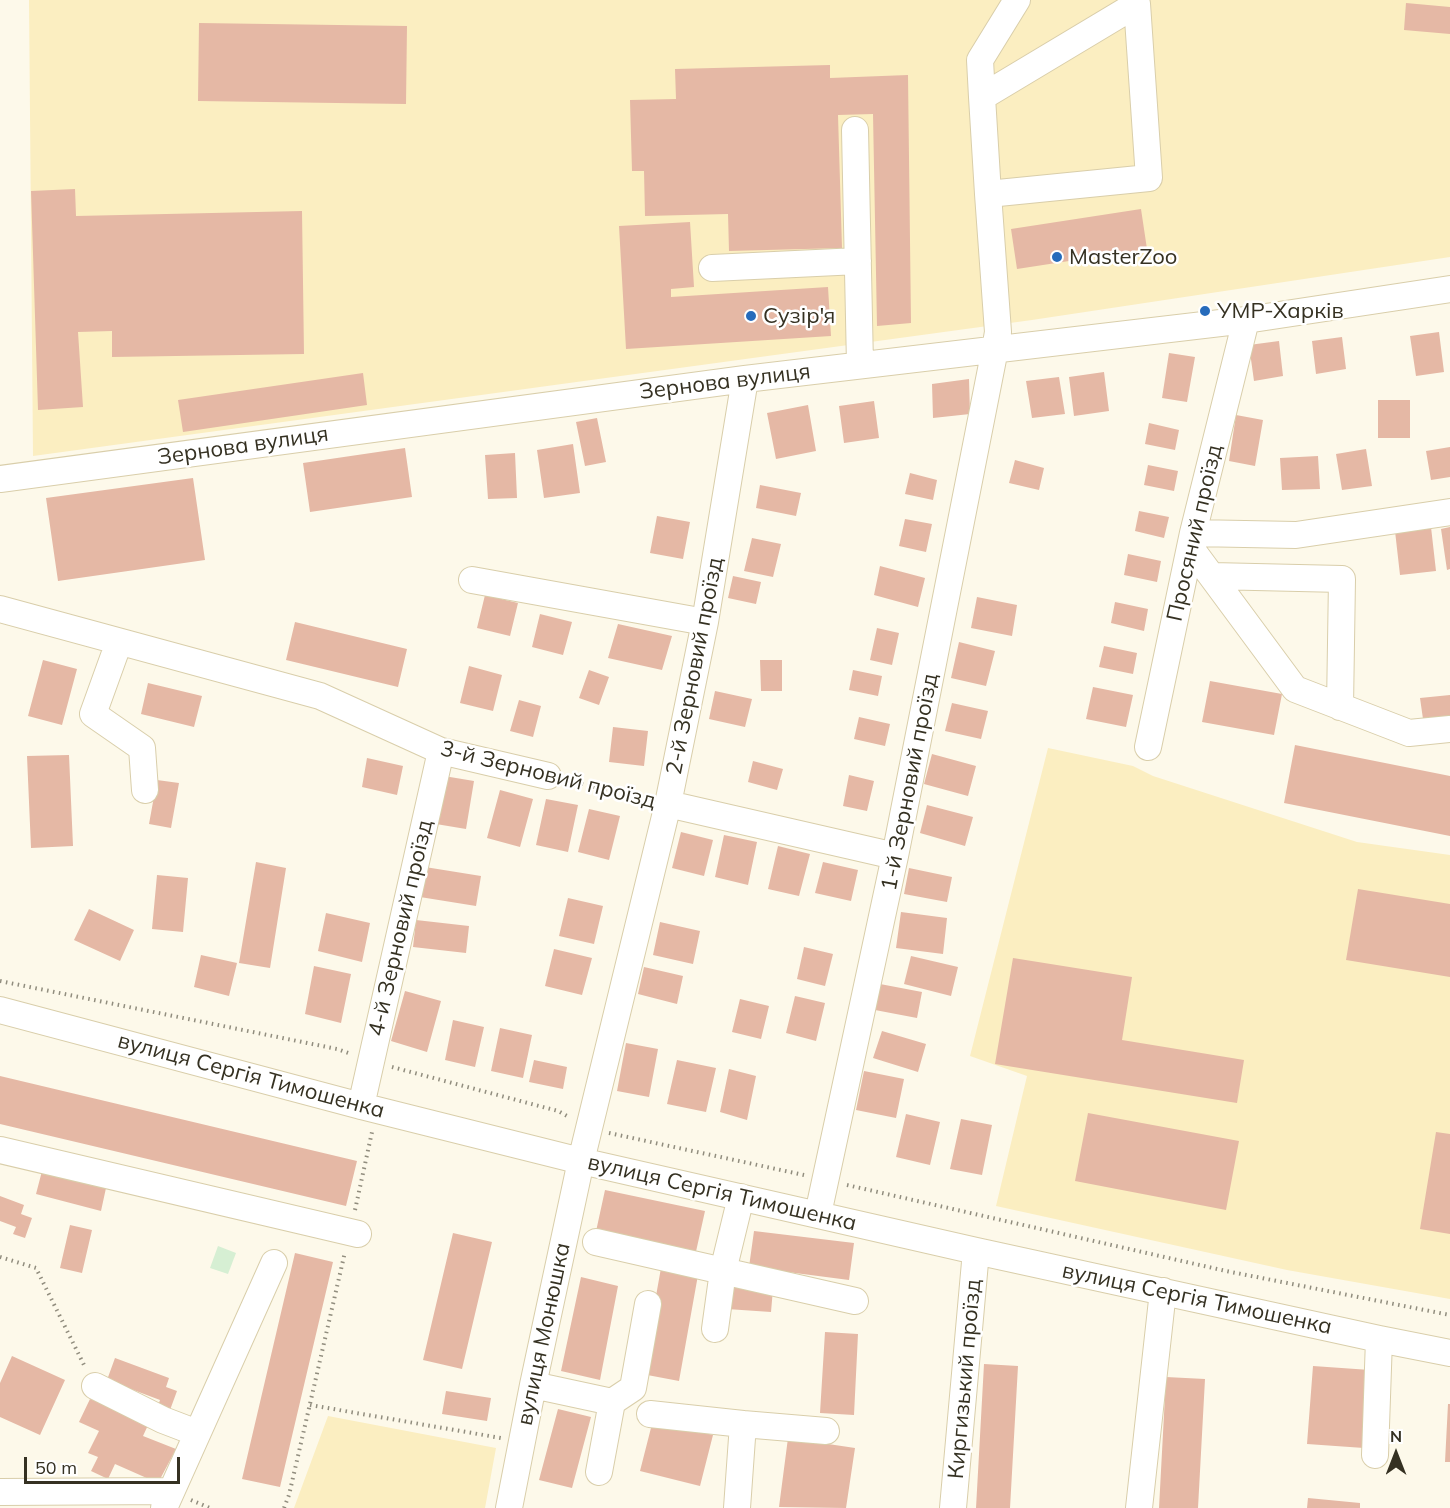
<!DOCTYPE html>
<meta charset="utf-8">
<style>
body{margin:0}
#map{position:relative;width:1450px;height:1508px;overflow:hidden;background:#fdf9ea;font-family:Mulish,sans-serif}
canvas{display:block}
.north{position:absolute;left:1366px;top:1424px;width:60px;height:60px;-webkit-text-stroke:4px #fff;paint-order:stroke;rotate:0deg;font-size:16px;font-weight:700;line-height:24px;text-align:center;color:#353122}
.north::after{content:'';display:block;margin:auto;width:21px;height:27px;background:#353122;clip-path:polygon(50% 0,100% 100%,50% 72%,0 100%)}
.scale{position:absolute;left:24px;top:1457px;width:156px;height:27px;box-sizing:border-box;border:3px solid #353122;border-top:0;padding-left:8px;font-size:18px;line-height:21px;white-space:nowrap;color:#353122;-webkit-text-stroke:4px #fff;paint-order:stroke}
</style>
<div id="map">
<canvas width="1450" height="1508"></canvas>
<div class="north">N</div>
<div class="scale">50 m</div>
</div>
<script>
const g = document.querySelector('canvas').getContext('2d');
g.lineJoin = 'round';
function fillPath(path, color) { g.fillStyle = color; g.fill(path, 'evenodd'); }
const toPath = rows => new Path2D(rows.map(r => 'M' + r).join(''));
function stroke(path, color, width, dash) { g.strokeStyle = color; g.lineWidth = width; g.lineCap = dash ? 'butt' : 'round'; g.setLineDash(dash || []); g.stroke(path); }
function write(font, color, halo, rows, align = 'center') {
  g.font = font + ' Mulish,sans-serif'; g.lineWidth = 5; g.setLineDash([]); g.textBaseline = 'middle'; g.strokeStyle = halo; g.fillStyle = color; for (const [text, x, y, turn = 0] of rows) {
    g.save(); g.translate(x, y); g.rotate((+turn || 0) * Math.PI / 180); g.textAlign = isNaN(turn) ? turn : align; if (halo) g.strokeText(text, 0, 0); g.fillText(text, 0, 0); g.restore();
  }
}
fillPath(toPath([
 [29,0,1450,0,1450,257,1032,320,33,456],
 [1048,748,1133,766,1153,776,1357,842,1450,855,1450,1299,1287,1270,996,1206,1027,1076,970,1056],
 [328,1416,496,1448,485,1508,294,1508]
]), '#fbeec1');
fillPath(toPath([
 [218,1246,236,1253,228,1274,210,1268]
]), '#d6efd3');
fillPath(toPath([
 [1406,3,1450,7,1450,34,1404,30],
 [199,23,407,26,406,104,198,101],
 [830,65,830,78,908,75,911,323,877,326,873,114,838,115,842,248,729,251,728,214,645,216,644,171,632,171,630,100,676,99,675,69],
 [75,189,76,216,302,211,304,354,112,357,112,331,78,332,83,407,38,410,31,191],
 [1141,209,1147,249,1017,269,1011,229],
 [690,222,694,287,671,289,671,297,828,287,831,336,626,349,619,226],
 [1439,332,1444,372,1416,376,1410,336],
 [1342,337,1346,369,1316,374,1312,341],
 [1279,341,1283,376,1254,381,1249,345],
 [1169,353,1195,357,1187,402,1162,398],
 [1104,372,1109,411,1074,416,1069,377],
 [363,373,367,405,183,432,178,400],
 [1059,377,1065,414,1032,418,1026,381],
 [969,379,970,414,933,418,932,384],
 [1378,400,1410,400,1410,438,1378,438],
 [874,401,879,438,844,443,839,406],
 [808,405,816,451,776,459,767,413],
 [1236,415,1263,420,1255,466,1229,461],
 [597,418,606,462,585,466,576,422],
 [1149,423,1179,430,1175,450,1145,444],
 [573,444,580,493,544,498,537,450],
 [1450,447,1450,477,1431,480,1426,451],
 [405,448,412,497,310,512,303,463],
 [1366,449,1372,486,1342,490,1336,454],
 [515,453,517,498,488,499,485,455],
 [1318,456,1320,489,1282,490,1280,458],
 [1015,460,1044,468,1039,490,1009,483],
 [1148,465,1178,471,1174,491,1144,485],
 [910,473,937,480,933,500,905,494],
 [193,478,205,560,58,581,46,498],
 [760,485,801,493,796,516,756,508],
 [1139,511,1169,517,1164,538,1135,531],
 [657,516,690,522,683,559,650,553],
 [905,519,932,524,926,552,899,546],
 [1431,527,1436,571,1400,575,1395,531],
 [1450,527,1450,569,1447,570,1441,529],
 [752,538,781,544,773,577,744,571],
 [1128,554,1161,561,1157,582,1124,575],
 [880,566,925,578,918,607,874,595],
 [733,576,761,582,756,604,728,598],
 [485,595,518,603,510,636,477,628],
 [977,597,1017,605,1012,636,971,628],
 [1115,602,1148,609,1144,631,1111,623],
 [540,614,572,622,563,655,532,647],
 [295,622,407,649,398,687,286,660],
 [618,624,672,636,662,670,608,658],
 [877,628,899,633,892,665,870,660],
 [959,642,995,651,986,686,951,678],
 [1104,646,1137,653,1133,674,1099,667],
 [43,660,77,669,62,725,28,716],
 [760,660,782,660,782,691,761,691],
 [469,666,502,675,493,711,460,703],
 [589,670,609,677,599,705,579,698],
 [853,670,882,676,878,696,849,690],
 [1210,681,1282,694,1274,735,1202,722],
 [148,683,202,696,194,727,141,714],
 [1093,687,1133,695,1126,727,1086,719],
 [715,691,752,699,745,727,709,719],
 [1450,695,1450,716,1423,719,1420,698],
 [519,700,541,706,533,737,510,731],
 [952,703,988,711,981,739,945,731],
 [859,717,890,724,885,746,854,739],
 [613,727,648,731,644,766,609,762],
 [1295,745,1450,776,1450,836,1284,803],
 [932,754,976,766,968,796,924,784],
 [69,755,73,846,31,848,27,756],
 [367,758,403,766,397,795,362,787],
 [753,761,783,769,777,790,748,782],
 [849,775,874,781,867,811,843,806],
 [444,776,474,781,466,829,436,824],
 [157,780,179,783,171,828,149,824],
 [500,790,533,799,520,847,487,838],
 [546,799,578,805,568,852,536,845],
 [927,805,973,817,965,846,920,833],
 [589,809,620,816,609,860,578,852],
 [681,832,713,840,704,876,672,868],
 [724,835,757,842,748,885,715,877],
 [778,846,810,854,799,896,768,889],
 [256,862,286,868,270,968,239,963],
 [823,862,858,870,851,901,815,893],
 [425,867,481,876,476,906,420,897],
 [909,868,952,877,947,902,904,894],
 [157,875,188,878,183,932,152,929],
 [1358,889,1450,904,1450,977,1346,960],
 [568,898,603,906,594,944,559,936],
 [89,909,134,930,120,961,74,940],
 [901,912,947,918,943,954,896,948],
 [326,913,370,923,362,962,318,951],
 [416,920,469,926,466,953,413,947],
 [660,922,700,931,693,964,653,955],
 [804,947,833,954,825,986,797,979],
 [554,949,592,958,582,995,545,986],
 [201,955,237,963,229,996,194,987],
 [911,956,958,967,951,996,904,984],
 [1013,958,1132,977,1122,1040,1244,1060,1237,1103,995,1064],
 [314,966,351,974,341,1023,305,1014],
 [644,967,683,976,677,1004,638,994],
 [880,984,922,992,917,1018,875,1010],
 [405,991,441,1001,427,1052,391,1041],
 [795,996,825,1003,816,1041,786,1033],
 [740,999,769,1006,761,1039,732,1032],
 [453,1020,484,1027,475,1067,445,1060],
 [500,1028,532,1035,523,1078,491,1071],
 [882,1031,926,1044,918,1072,873,1058],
 [626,1043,658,1049,649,1097,617,1091],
 [534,1060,567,1067,563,1089,529,1082],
 [677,1060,716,1068,706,1112,667,1104],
 [729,1069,756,1076,747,1120,720,1112],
 [864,1071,904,1079,896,1118,856,1110],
 [0,1076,357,1161,346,1206,0,1124],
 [1088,1113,1239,1141,1226,1210,1075,1181],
 [906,1114,940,1122,930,1165,896,1157],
 [961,1119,992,1125,982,1175,950,1169],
 [1436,1132,1450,1134,1450,1234,1420,1229],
 [42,1171,106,1188,101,1211,36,1194],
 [605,1190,705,1211,695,1256,595,1236],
 [0,1196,24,1205,21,1214,32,1218,25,1238,13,1234,16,1227,0,1221],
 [70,1225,92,1230,82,1273,60,1268],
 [754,1231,854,1243,849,1280,749,1267],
 [453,1233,492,1242,462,1369,423,1360],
 [295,1253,333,1262,280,1487,242,1479],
 [661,1268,698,1275,679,1381,642,1374],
 [581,1277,618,1286,600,1380,561,1371],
 [729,1285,773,1289,771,1312,727,1309],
 [825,1332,858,1334,854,1415,820,1413],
 [12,1356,65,1380,40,1435,0,1417,0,1383],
 [115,1358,169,1378,166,1387,177,1391,170,1410,158,1406,160,1400,107,1380],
 [984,1364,1018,1366,1010,1508,976,1508],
 [1313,1366,1370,1370,1364,1448,1307,1444],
 [1166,1377,1205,1379,1198,1508,1159,1508],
 [446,1391,491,1398,487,1421,442,1414],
 [90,1399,149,1423,143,1436,176,1449,158,1483,115,1464,108,1479,91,1471,98,1457,88,1453,99,1431,79,1422],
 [1448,1404,1450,1404,1450,1462,1445,1462],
 [558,1409,591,1417,572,1488,539,1480],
 [653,1420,713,1435,700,1486,640,1471],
 [788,1438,855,1448,846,1508,779,1507],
 [1308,1498,1360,1503,1360,1508,1307,1508]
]), '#e5b8a5');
const minor = toPath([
 [982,97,988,194],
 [855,130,860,365],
 [712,268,858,261],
 [0,479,745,379,1246,320,1450,289],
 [1193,533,1296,535,1450,512],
 [1190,547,1295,689,1409,733,1450,729],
 [1212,576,1342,579,1340,707],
 [472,580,705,622],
 [0,609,320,696,441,751,548,776],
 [119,642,93,714,142,748,145,790],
 [1148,747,1193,533,1246,320],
 [668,804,895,856],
 [0,1010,361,1106,581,1161,976,1251,1379,1339,1450,1353],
 [361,1106,441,751],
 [0,1150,358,1234],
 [818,1214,895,856,995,349,998,332,988,194,1149,178,1137,4,982,97,980,60,1017,0],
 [596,1242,723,1271,741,1197],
 [715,1329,723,1271,855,1301],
 [533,1385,612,1402,599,1472],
 [95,1386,163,1420,197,1433],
 [612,1402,633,1388,648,1304],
 [650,1414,743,1424,737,1508],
 [743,1424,826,1431],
 [1375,1455,1379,1339],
 [0,1492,171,1491],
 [164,1508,274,1263],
 [509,1508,533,1385,581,1161,668,804,705,622,745,379],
 [953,1508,976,1251],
 [1139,1508,1163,1291]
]);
stroke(minor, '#d9ceaa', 28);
stroke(toPath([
 [570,781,647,799],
 [0,981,337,1049,351,1054],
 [392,1067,558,1111,569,1117],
 [609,1133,804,1175],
 [847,1185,1226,1271,1450,1315],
 [355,1210,372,1132],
 [0,1257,36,1268,85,1367],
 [310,1405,501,1438],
 [191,1500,210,1508],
 [284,1508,289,1495,345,1252]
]), '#918d7e', 4, [1.5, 4.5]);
stroke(minor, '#fff', 26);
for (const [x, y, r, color] of [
 [1057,257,6,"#266bbb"],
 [1205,311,6,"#266bbb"],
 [751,316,6,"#266bbb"]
]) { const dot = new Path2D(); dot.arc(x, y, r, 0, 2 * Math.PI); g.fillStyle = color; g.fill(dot); stroke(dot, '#fff', 2); }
write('22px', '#353122', '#fff', [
 ["MasterZoo",1069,257],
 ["УМР-Харків",1217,311],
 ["Сузір'я",763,316]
], 'left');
write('22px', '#353122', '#fff', [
 ["Зернова вулиця",725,382,-7],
 ["Зернова вулиця",243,446,-8],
 ["Просяний проїзд",1195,533,-77],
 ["2-й Зерновий проїзд",695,666,-79],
 ["3-й Зерновий проїзд",548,775,14],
 ["1-й Зерновий проїзд",910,782,-79],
 ["4-й Зерновий проїзд",401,928,-77],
 ["вулиця Сергія Тимошенка",251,1076,15],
 ["вулиця Сергія Тимошенка",722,1193,13],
 ["вулиця Сергія Тимошенка",1197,1299,12],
 ["вулиця Монюшка",544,1334,-78],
 ["Киргизький проїзд",965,1379,-85]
]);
</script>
